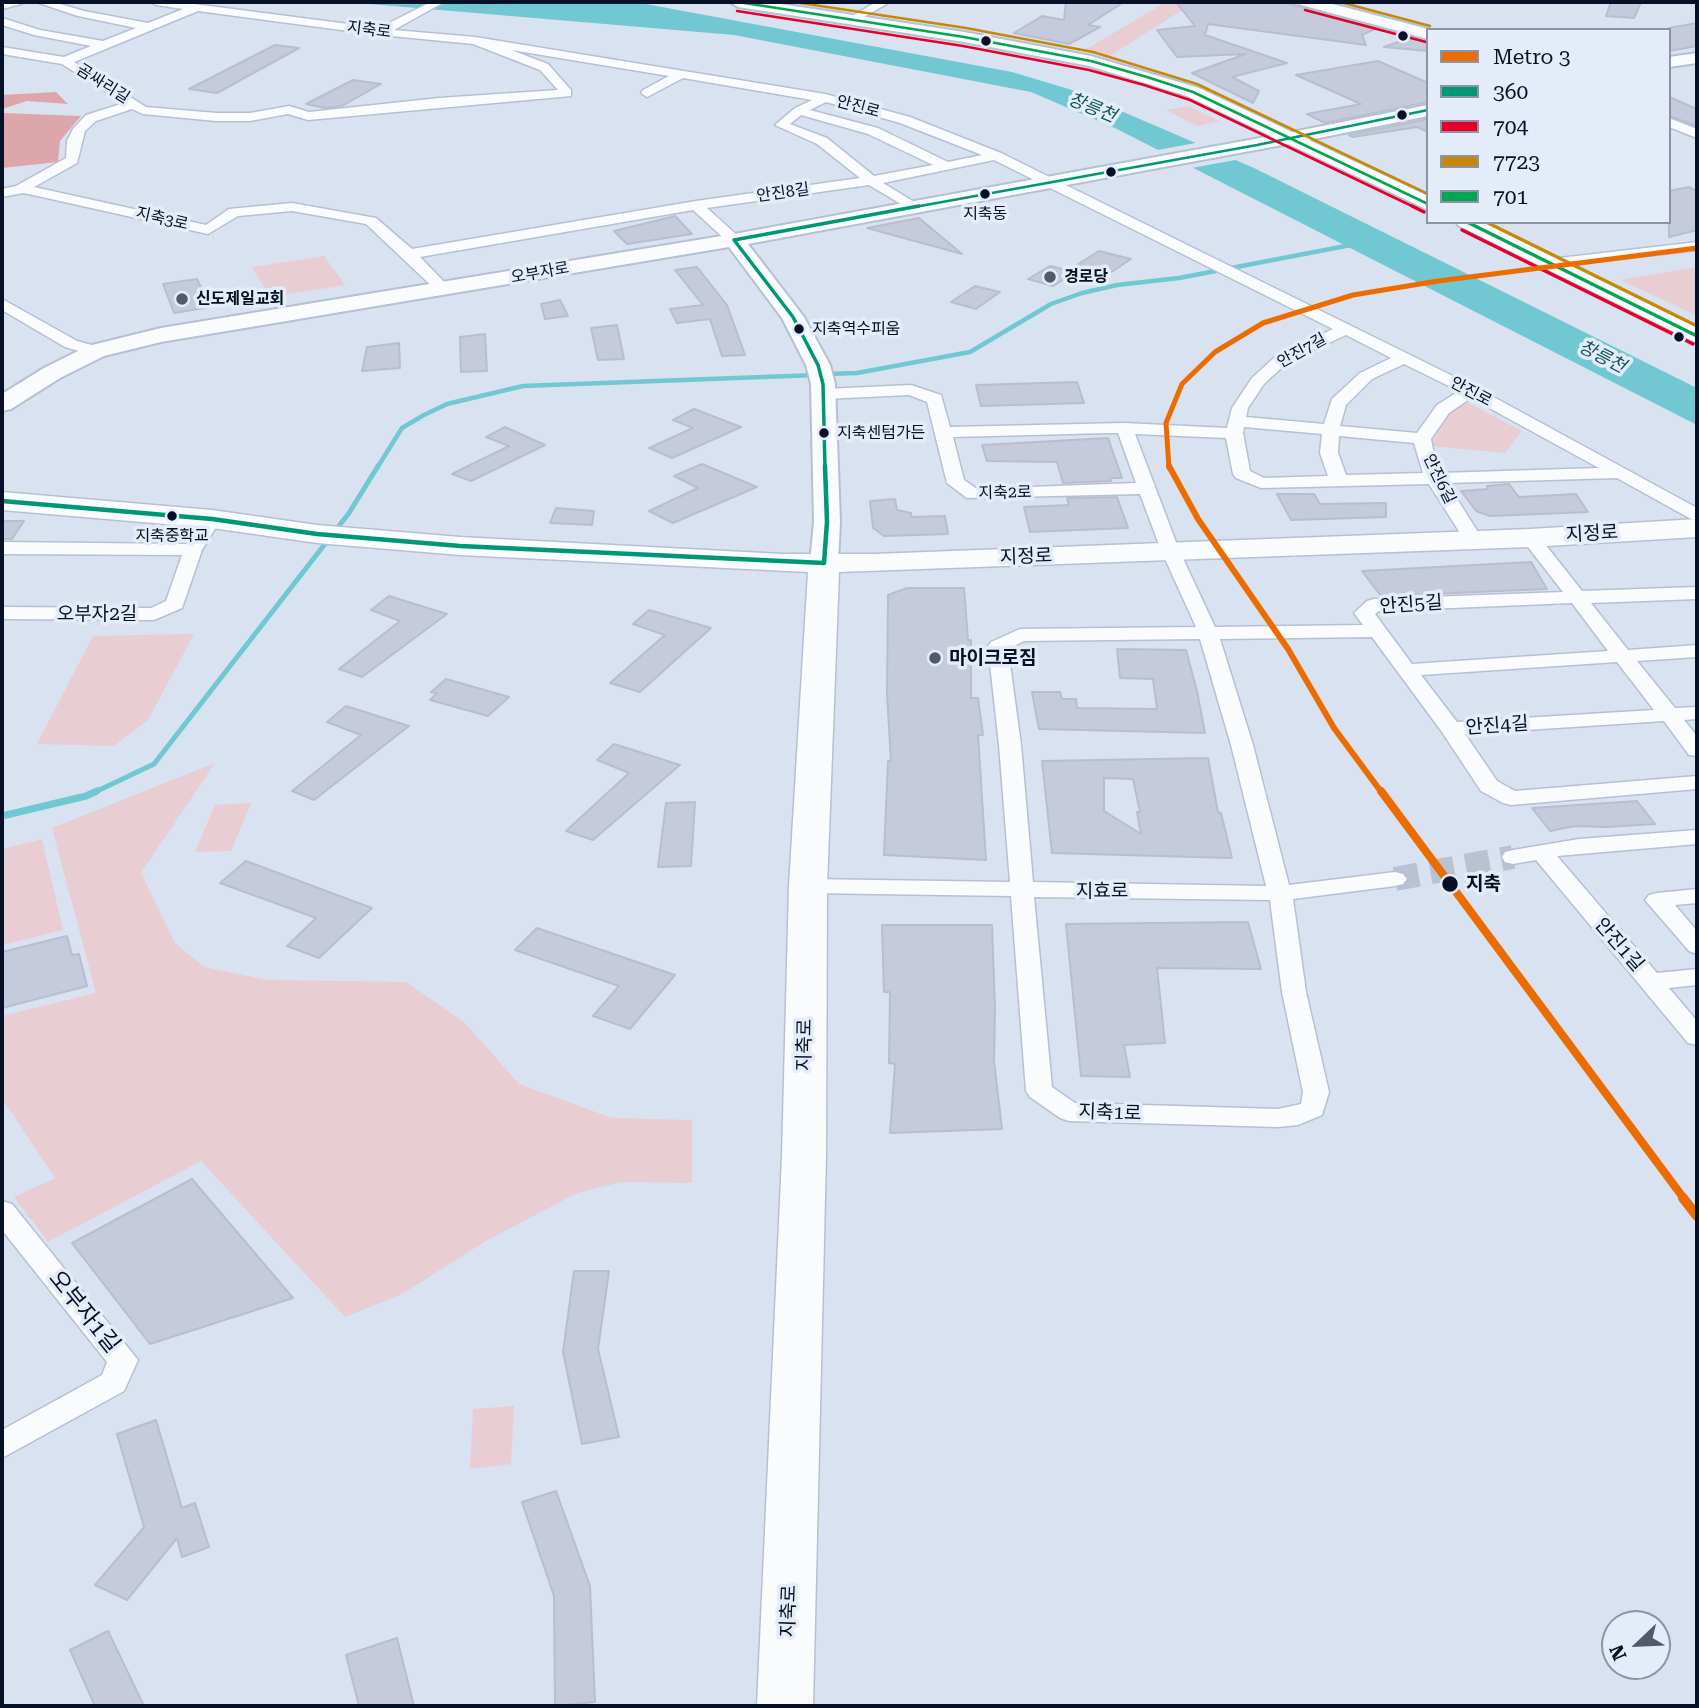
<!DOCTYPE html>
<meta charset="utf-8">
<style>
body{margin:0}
#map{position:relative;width:1699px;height:1708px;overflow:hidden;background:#d9e2f0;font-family:"Roboto Serif",serif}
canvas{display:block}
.frame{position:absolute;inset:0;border:4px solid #061027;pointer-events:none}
.legend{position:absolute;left:1426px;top:28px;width:245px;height:196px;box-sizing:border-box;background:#e4ebf9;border:2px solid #8b93a5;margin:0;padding:9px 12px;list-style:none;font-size:21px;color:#061027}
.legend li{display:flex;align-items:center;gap:14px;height:35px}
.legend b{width:35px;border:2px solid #8b93a5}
.north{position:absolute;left:1601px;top:1610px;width:70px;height:70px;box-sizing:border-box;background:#e4ebf9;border:2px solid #8b93a5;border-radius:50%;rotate:247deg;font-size:19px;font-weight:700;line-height:28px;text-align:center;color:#061027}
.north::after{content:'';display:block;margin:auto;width:24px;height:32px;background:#505a6d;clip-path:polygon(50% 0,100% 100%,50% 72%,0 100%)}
</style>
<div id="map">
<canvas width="1699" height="1708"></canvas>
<div class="frame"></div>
<ul class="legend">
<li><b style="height:9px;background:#ed6c00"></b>Metro 3</li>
<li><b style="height:9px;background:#009775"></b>360</li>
<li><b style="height:9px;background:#e4002b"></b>704</li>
<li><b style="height:9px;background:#c78808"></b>7723</li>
<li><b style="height:9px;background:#00a651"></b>701</li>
</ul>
<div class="north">N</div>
</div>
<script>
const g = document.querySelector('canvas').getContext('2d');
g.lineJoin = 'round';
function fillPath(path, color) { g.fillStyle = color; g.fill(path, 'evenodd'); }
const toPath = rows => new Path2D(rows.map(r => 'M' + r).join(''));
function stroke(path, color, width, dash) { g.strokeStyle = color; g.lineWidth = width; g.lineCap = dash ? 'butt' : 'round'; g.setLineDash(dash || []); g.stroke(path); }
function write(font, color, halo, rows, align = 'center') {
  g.font = font + ' "Roboto Serif","Noto Sans KR",serif'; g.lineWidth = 7; g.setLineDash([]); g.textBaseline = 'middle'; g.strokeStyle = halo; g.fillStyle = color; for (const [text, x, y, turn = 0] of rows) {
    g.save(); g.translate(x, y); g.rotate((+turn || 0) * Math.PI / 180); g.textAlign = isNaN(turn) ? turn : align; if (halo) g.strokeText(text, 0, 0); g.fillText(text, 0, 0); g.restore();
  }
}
fillPath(toPath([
 [1166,2,1195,2,1108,57,1083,51],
 [1188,106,1219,121,1197,126,1166,110],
 [324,256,345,285,270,297,252,267],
 [1697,267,1697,316,1621,280,1637,277],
 [1468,403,1522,431,1505,453,1431,446,1438,430,1453,411],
 [194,634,148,720,114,746,37,744,93,636],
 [215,763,141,873,175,943,204,967,268,980,406,982,464,1022,519,1084,612,1118,692,1120,692,1183,621,1182,577,1193,486,1241,402,1294,345,1317,201,1161,48,1242,14,1197,55,1178,2,1098,2,1016,96,993,52,828],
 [251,803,231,851,195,852,215,805],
 [42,839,63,930,2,945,2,849],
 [514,1406,511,1464,470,1469,473,1409]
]), '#e8cdd2');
fillPath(toPath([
 [56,92,68,104,27,101,2,109,2,95],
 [2,113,81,116,60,141,58,162,2,168]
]), '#dca6aa');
fillPath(toPath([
 [346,2,635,2,1012,72,1072,90,1254,168,1697,388,1697,425,1115,128,1031,92,734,35]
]), '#71c8d3');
fillPath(toPath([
 [1201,142,1241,159,1186,169,1152,151]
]), '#d9e2f0');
stroke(toPath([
 [827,374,857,373,970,352,1051,304,1082,293,1117,285,1179,278,1351,245],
 [377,468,402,428,424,415,447,404,523,386,816,375]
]), '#71c8d3', 4.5);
stroke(toPath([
 [93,793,154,764,349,513,378,466]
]), '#71c8d3', 5);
stroke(toPath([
 [2,816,86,796,97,791]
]), '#71c8d3', 7);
const building = toPath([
 [1066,2,1124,2,1088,25,1100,27,1069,44,1014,33,1042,16,1064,20,1066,2],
 [1176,2,1283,2,1377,28,1362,35,1366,45,1208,24,1205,35,1287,63,1232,77,1259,91,1253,103,1192,73,1246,54,1177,57,1157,30,1195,26,1176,2],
 [1611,2,1641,2,1634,18,1606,16,1611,2],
 [1697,23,1697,46,1669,51,1669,28,1697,23],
 [1412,37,1428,41,1428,51,1384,47,1412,37],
 [275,45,299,48,217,93,189,89,275,45],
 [1378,61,1428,83,1428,102,1325,123,1307,114,1361,104,1296,75,1378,61],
 [353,80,381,84,342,106,325,108,306,104,353,80],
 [1669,97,1697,109,1697,126,1669,116,1669,97],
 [1428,119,1428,132,1417,127,1353,137,1349,135,1428,119],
 [1689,187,1697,191,1697,230,1669,237,1669,191,1689,187],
 [675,216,692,234,627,244,614,231,675,216],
 [919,218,962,254,867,228,919,218],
 [1099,251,1131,259,1110,273,1077,265,1099,251],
 [1050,266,1075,272,1053,286,1028,279,1050,266],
 [697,267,727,305,745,355,722,356,710,319,677,323,670,309,703,305,675,270,697,267],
 [197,279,211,307,174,313,163,284,197,279],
 [975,286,1000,292,976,309,951,302,975,286],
 [560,300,568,316,545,319,541,304,560,300],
 [617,325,624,359,598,360,591,328,617,325],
 [485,334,487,371,461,372,460,337,485,334],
 [399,343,400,368,362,371,367,347,399,343],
 [1077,382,1084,403,981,406,976,385,1077,382],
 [694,409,741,427,672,458,649,448,693,428,673,420,694,409],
 [505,427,545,445,471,481,452,474,509,446,486,437,505,427],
 [1108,438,1122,478,1110,478,1111,481,1063,483,1057,462,987,461,982,445,1108,438],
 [702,464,757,487,673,523,649,511,698,488,674,476,702,464],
 [1509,484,1519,497,1576,494,1588,512,1490,516,1476,511,1461,491,1488,489,1487,486,1509,484],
 [1277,494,1314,494,1320,504,1386,503,1386,517,1291,520,1277,494],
 [1117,497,1128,528,1030,532,1024,507,1069,505,1067,498,1117,497],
 [895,499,897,510,911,513,911,517,945,516,948,534,884,536,873,528,870,501,895,499],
 [556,508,594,511,592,525,550,523,556,508],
 [2,521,24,521,12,539,2,539,2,521],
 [1531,562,1547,589,1381,596,1362,571,1531,562],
 [907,588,964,588,968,640,971,640,971,698,978,698,983,735,978,735,986,860,884,855,888,761,891,761,887,694,888,595,907,588],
 [389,596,447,614,362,677,339,669,400,621,371,610,389,596],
 [649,610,711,628,640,692,610,683,665,635,633,624,649,610],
 [1117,649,1186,650,1197,691,1205,733,1039,729,1032,692,1060,692,1062,699,1076,699,1077,708,1157,709,1153,679,1120,678,1117,649],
 [446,679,509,697,488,716,430,700,437,693,431,692,446,679],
 [346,706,409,726,314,800,292,791,361,735,327,722,346,706],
 [614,744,680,765,593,840,566,831,629,773,597,760,614,744],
 [1208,758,1218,812,1221,813,1232,858,1052,853,1042,761,1208,758],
 [1104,778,1133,779,1140,812,1137,812,1141,834,1104,811,1104,778],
 [1637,801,1655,824,1607,827,1575,826,1550,831,1532,808,1637,801],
 [695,802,691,866,658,867,666,803,695,802],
 [246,861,353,901,372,908,319,958,287,946,316,918,220,883,246,861],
 [1248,922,1261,969,1157,968,1165,1043,1124,1045,1130,1077,1081,1076,1066,924,1248,922],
 [882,925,992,925,995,1009,994,1061,1002,1129,890,1133,895,1064,889,1063,890,992,884,992,882,925],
 [537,928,675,975,630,1029,593,1016,619,986,515,950,537,928],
 [67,936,72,955,79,954,87,986,2,1008,2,952,67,936],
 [192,1179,293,1298,150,1344,72,1243,192,1179],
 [574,1271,609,1271,598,1349,619,1437,582,1444,563,1352,574,1271],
 [156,1420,182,1508,195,1503,209,1547,182,1557,177,1538,127,1600,95,1585,144,1527,117,1434,156,1420],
 [556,1491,590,1586,595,1702,555,1706,554,1596,522,1502,556,1491],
 [108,1631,144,1706,95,1706,70,1650,108,1631],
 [397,1638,414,1706,359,1706,346,1655,397,1638]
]);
fillPath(building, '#c6cadd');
stroke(building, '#b9bdd0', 2);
stroke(toPath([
 [1395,879,1513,857]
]), '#b9c2d2', 24, [24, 12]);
const street = toPath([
 [23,2,21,4,2,9,2,3,23,2],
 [36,2,53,2,84,11,148,23,183,9,156,5,151,2,179,2,379,28,431,2,444,2,394,30,475,37,825,94,910,117,1001,153,1477,388,1697,508,1697,520,1691,519,1617,478,1447,483,1483,540,1474,546,1467,544,1429,484,1261,488,1236,478,1233,474,1226,438,1135,434,1179,550,1215,627,1363,625,1354,613,1367,601,1374,599,1563,592,1521,538,1530,532,1537,534,1582,591,1697,587,1697,599,1591,603,1628,650,1697,645,1697,657,1637,661,1675,708,1697,707,1697,719,1684,720,1697,736,1697,756,1689,755,1664,721,1465,734,1497,781,1515,791,1697,776,1697,789,1511,805,1503,803,1481,791,1442,732,1372,637,1220,639,1253,745,1289,885,1395,872,1403,874,1407,879,1403,884,1395,886,1293,899,1306,992,1329,1092,1322,1115,1298,1125,1278,1127,1069,1121,1060,1118,1030,1097,1026,1091,1011,896,808,893,800,891,796,886,800,881,808,879,1010,882,999,745,988,646,991,642,1020,629,1196,627,1161,550,1140,494,967,498,947,483,927,402,909,395,825,399,817,394,825,389,911,385,941,395,950,427,1124,423,1227,428,1232,408,1252,378,1276,356,1333,329,994,160,883,183,916,203,916,209,911,210,869,185,707,208,739,237,741,240,734,244,729,243,693,210,420,257,451,289,443,294,438,292,366,224,292,211,238,216,208,234,33,195,23,193,2,197,2,189,16,186,66,158,67,141,73,129,86,115,124,103,62,64,2,54,2,47,64,57,91,46,34,35,2,25,2,18,40,30,103,41,136,28,78,16,36,2],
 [198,11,371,34,473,44,540,70,558,90,439,98,309,112,289,106,250,113,216,113,146,107,74,62,198,11],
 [511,50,669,76,643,90,641,93,647,97,683,78,812,100,795,108,775,125,817,144,860,178,696,201,412,249,376,218,292,203,229,209,206,225,34,187,77,163,85,131,96,121,132,109,143,114,216,121,250,121,288,114,308,120,571,96,571,90,548,64,511,50],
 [826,102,900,123,982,155,948,162,878,128,810,110,826,102],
 [801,115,868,134,933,165,874,176,827,138,790,124,801,115],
 [1346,335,1391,358,1360,373,1332,399,1324,424,1246,417,1248,408,1264,384,1288,362,1346,335],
 [1404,364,1459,391,1437,405,1417,433,1340,426,1346,405,1372,379,1404,364],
 [1471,398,1599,468,1441,473,1435,460,1431,439,1449,413,1471,398],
 [1244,427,1322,434,1320,453,1328,476,1264,478,1250,471,1243,433,1244,427],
 [1108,433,1118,433,1136,483,977,489,964,480,953,437,1108,433],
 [1339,436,1414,443,1423,473,1346,475,1338,453,1339,436],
 [1572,603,1608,651,1412,664,1375,614,1379,611,1572,603],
 [1200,639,1231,745,1266,886,1033,882,1021,745,1008,649,1024,641,1200,639],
 [1617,662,1654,710,1457,722,1421,675,1617,662],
 [1034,897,1270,900,1282,992,1303,1092,1301,1104,1278,1109,1075,1103,1052,1087,1034,897],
 [876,2,890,2,857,21,847,19,876,2],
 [1669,118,1697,129,1697,138,1669,127,1669,118],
 [1697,242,1697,250,1551,267,1544,263,1551,259,1697,242],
 [2,299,77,341,102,348,104,351,96,356,65,347,2,310,2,299],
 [212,514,221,519,202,550,182,608,154,620,2,619,2,607,151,608,166,601,182,555,2,554,2,542,187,544,206,515,212,514],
 [1697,830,1697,844,1557,856,1657,973,1697,969,1697,985,1669,988,1697,1021,1697,1045,1688,1043,1536,860,1513,864,1505,862,1502,857,1505,852,1513,850,1579,839,1697,830],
 [1697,889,1697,903,1675,905,1697,931,1697,954,1689,951,1645,900,1649,895,1657,893,1697,889],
 [2,1201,12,1204,138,1360,124,1391,2,1458,2,1430,102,1375,107,1362,2,1230,2,1201]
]);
const secondary = toPath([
 [730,2,768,2,964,32,1091,56,1199,88,1292,132,1428,105,1428,116,1309,140,1428,196,1428,210,1288,144,748,244,804,317,830,365,835,384,840,522,838,563,834,569,824,571,814,569,810,563,814,522,811,384,806,365,782,318,729,247,161,342,104,356,60,378,11,409,2,411,2,394,44,368,88,346,161,328,734,234,1271,136,1187,96,1089,66,964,42,738,7,730,2],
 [1299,2,1325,2,1432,30,1428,30,1428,39,1301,5,1299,2],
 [1697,53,1697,63,1669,67,1669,57,1697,53],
 [1456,222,1483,222,1697,327,1697,343,1459,226,1456,222]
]);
const primary = toPath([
 [2,492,212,510,317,525,460,537,783,554,874,554,1530,529,1697,519,1697,537,1530,547,839,572,827,886,826,1156,813,1706,757,1706,782,1156,789,886,808,572,460,555,317,543,212,528,2,510,2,492]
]);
stroke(street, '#b6c0d3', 3);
stroke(secondary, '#b6c0d3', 4);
stroke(primary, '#b6c0d3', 3);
fillPath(street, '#f9fbfd');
fillPath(secondary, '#f9fbfd');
fillPath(primary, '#f9fbfd');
stroke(toPath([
 [909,208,1257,145,1428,110]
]), '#009775', 2.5);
stroke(toPath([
 [825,468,823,384,818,365,793,317,734,240,919,206]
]), '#009775', 3.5);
stroke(toPath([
 [2,501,212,519,317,534,460,546,824,563,827,522,825,466]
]), '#009775', 4.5);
stroke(toPath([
 [1305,10,1426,42],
 [737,11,963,46,1089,70,1144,85,1190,100,1416,208]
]), '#e4002b', 2.5);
stroke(toPath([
 [1412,206,1424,212],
 [1462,230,1693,344]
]), '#e4002b', 3.5);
stroke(toPath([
 [794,2,966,28,1093,52,1197,84,1428,194],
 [1340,2,1430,26]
]), '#c78808', 2.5);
stroke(toPath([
 [1486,222,1697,326]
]), '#c78808', 3.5);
stroke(toPath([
 [738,2,964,37,1091,61,1147,77,1193,92,1428,204]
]), '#00a651', 2.5);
stroke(toPath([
 [1467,222,1697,336]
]), '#00a651', 3.5);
stroke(toPath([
 [1169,468,1166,423,1182,384,1215,352,1263,323,1353,295,1438,281,1697,248]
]), '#ed6c00', 5);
stroke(toPath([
 [1169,466,1198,519,1288,649,1334,728,1382,793]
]), '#ed6c00', 6);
stroke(toPath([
 [1381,791,1685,1200]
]), '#ed6c00', 8);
stroke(toPath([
 [1683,1198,1697,1216]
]), '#ed6c00', 10);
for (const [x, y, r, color] of [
 [1403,36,6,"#061027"],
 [986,41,6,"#061027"],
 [1402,115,6,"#061027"],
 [1111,172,6,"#061027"],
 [985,194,6,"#061027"],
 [1050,277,7,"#505a6d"],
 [182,299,7,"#505a6d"],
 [799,329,6,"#061027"],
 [1679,337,6,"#061027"],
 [824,433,6,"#061027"],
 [172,516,6,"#061027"],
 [935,658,7,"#505a6d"],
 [1450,884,9,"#061027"]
]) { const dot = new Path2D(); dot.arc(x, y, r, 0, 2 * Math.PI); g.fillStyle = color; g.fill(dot); stroke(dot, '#e4ebf9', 2.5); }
write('16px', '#061027', '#e4ebf9', [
 ["지축로",369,30,7],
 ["곰싸리길",103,84,32],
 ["안진로",858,107,15],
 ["안진8길",783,193,-8],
 ["지축3로",162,219,13],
 ["오부자로",540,273,-10],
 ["안진7길",1302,351,-29],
 ["안진로",1471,392,28],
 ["안진6길",1439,479,64],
 ["지축2로",1005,493,-1]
]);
write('16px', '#061027', '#e4ebf9', [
 ["지축동",985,214],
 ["지축역수피움",812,329,"left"],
 ["지축센텀가든",837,433,"left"],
 ["지축중학교",172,536]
]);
write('bold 16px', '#061027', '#e4ebf9', [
 ["경로당",1064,277],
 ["신도제일교회",196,299]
], 'left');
write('italic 18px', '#0d5459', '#e4ebf9', [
 ["창릉천",1092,108,22],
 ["창릉천",1602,357,27]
]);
write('19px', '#061027', '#e4ebf9', [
 ["지정로",1592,534,-3],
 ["지정로",1026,557,-2],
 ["안진5길",1411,605,-4],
 ["오부자2길",97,614],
 ["안진4길",1497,726,-4],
 ["지효로",1102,891],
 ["안진1길",1619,945,49],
 ["지축로",805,1045,-89],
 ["지축1로",1110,1113,2],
 ["지축로",789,1611,-88]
]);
write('bold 19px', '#061027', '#e4ebf9', [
 ["마이크로짐",949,658]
], 'left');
write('bold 19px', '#061027', '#e4ebf9', [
 ["지축",1466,884]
], 'left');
write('23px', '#061027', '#e4ebf9', [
 ["오부자1길",84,1312,51]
]);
</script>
